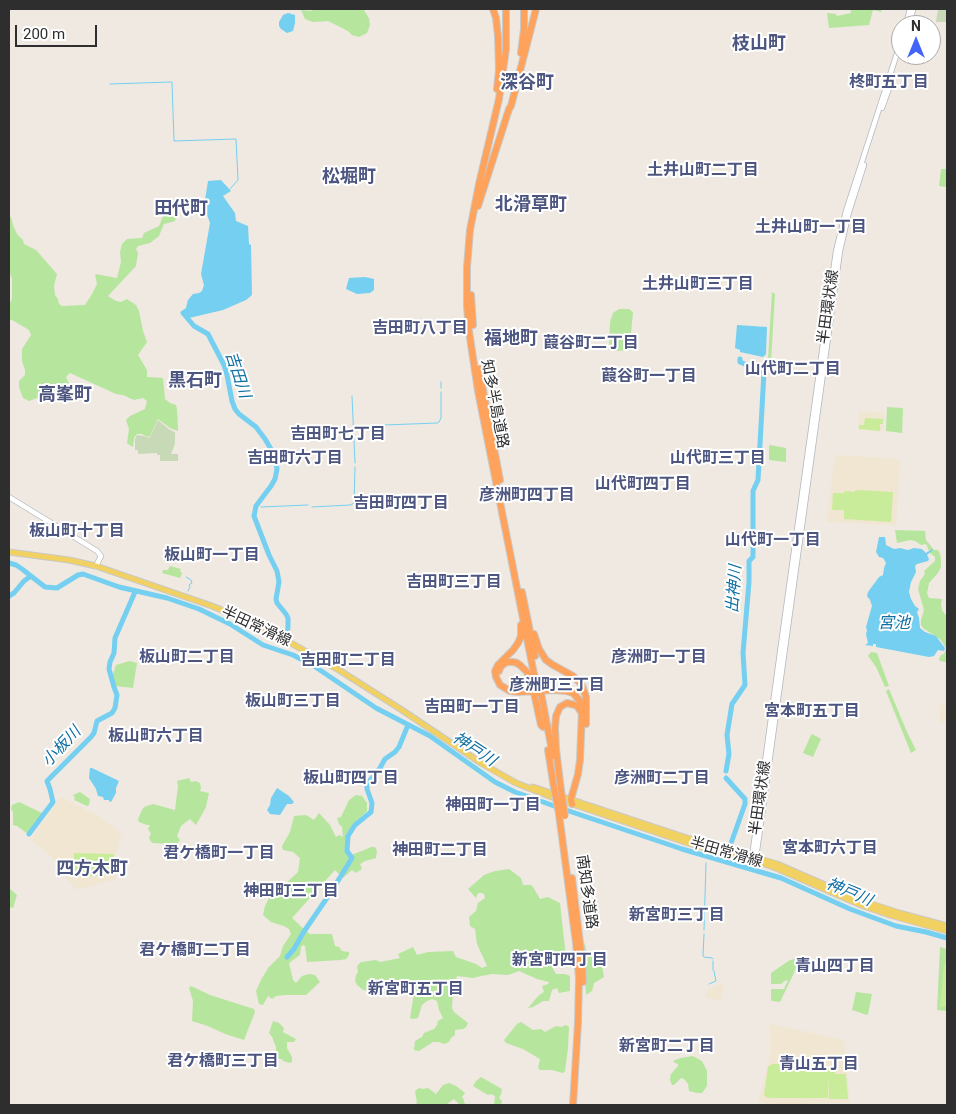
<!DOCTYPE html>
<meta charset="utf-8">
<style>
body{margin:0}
#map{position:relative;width:956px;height:1114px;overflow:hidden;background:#efe9e1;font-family:Roboto,sans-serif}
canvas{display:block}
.frame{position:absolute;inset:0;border:10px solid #2e2e2e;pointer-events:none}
.north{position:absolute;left:891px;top:15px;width:50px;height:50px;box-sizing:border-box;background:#fff;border:1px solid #ababab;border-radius:50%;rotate:0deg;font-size:14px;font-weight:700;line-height:20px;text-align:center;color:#2e2e2e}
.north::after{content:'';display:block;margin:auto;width:18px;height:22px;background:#4264fb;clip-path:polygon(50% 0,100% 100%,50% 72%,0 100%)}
.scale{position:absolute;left:15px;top:25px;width:82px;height:22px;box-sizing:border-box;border:2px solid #2e2e2e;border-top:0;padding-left:6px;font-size:15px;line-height:18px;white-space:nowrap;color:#2e2e2e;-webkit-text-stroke:4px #fff;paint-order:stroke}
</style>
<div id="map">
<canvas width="956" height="1114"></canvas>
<div class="frame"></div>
<div class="north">N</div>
<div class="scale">200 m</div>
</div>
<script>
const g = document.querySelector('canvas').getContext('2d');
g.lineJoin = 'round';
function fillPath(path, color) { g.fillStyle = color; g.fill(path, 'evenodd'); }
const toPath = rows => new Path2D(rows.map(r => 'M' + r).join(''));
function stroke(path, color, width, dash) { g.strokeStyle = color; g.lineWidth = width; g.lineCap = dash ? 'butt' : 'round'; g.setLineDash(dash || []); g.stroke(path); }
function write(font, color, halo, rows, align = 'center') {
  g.font = font + ' Roboto,"Noto Sans JP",sans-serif'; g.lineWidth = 4; g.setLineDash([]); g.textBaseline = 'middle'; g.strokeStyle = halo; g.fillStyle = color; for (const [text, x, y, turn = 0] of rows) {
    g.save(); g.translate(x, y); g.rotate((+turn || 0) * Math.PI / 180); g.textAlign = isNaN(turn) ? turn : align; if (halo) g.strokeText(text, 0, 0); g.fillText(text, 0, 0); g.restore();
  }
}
fillPath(toPath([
 [859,411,884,413,883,430,882,431,858,430],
 [835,455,900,459,896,525,827,522],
 [940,705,947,705,947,722,940,722],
 [61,797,98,816,120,832,121,837,116,856,116,879,76,890,51,856,30,840],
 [723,983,723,991,721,999,719,1000,706,997,708,989],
 [770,1024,771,1024,844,1040,850,1102,778,1105,758,1102,770,1057]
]), '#f0e6d1');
fillPath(toPath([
 [316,9,364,9,365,12,369,18,370,25,367,33,359,37,352,35,348,31,328,21,313,22,305,19,301,10,310,11],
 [850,9,882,9,881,12,873,10,869,25,829,28,827,13,836,14,837,16,851,13],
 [941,169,947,169,947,187,939,186],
 [169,206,173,208,176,216,175,221,164,224,159,236,150,243,138,246,136,249,138,253,136,266,108,296,116,301,121,302,127,299,136,305,139,311,143,331,147,342,138,355,147,370,147,377,163,378,165,399,170,403,176,405,177,409,178,431,170,428,158,419,150,436,148,437,142,434,137,434,134,438,133,447,131,446,127,443,129,429,126,420,130,416,145,409,147,401,143,398,134,400,123,395,116,394,70,373,66,377,71,387,61,401,47,396,45,399,37,398,29,401,23,398,19,387,19,381,25,375,25,370,22,361,22,349,31,335,29,330,14,321,9,319,9,305,12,299,12,279,9,270,9,217,11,217,13,225,17,234,23,240,24,244,36,250,57,274,54,286,55,295,58,299,59,304,62,306,85,305,92,294,97,284,95,274,117,278,121,262,120,252,122,244,127,239,142,238,144,233,159,226,166,209],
 [772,292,775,294,771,361,768,360],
 [619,309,629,309,633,312,631,334,636,346,635,350,609,351,610,322,613,313],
 [887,407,903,408,902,433,886,431],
 [770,445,786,448,786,462,769,460,769,446],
 [895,530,925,531,926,540,934,550,938,550,940,554,941,559,941,567,938,573,929,583,927,593,929,598,942,599,941,605,942,610,947,617,947,660,945,662,940,661,939,659,941,655,944,654,946,648,941,640,923,628,921,625,921,620,924,610,918,589,920,581,925,574,924,571,935,561,935,557,930,553,926,544,921,545,915,541,910,540,897,543],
 [170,566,181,569,180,571,182,573,180,578,162,573,163,570,168,570],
 [871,652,877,653,889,686,885,687,876,667,868,656],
 [130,661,137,663,133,688,115,686,113,674,116,665],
 [889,689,907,732,916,750,911,753,886,691],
 [812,734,821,739,813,757,803,753,811,735],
 [189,778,191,782,196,781,200,783,201,788,200,791,209,793,206,807,200,818,196,825,190,819,181,826,177,836,180,840,177,844,152,843,150,840,149,837,151,834,148,829,150,825,147,825,139,822,138,819,142,810,144,807,153,804,175,810,178,786,177,781],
 [80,792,90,799,89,805,87,806,74,800,75,798,73,795],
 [356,795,362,796,367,803,367,811,354,823,346,835,345,852,348,856,362,851,371,847,375,847,377,851,376,858,365,861,360,864,362,869,356,873,352,870,343,878,335,870,292,918,306,931,310,934,332,934,335,946,339,947,342,951,349,952,349,955,346,959,341,960,307,962,305,946,303,945,301,947,300,955,289,963,293,980,296,983,302,976,309,974,315,975,320,982,306,995,286,995,276,996,272,999,268,996,263,1005,259,1004,256,991,261,980,268,968,280,956,283,946,291,934,289,929,284,926,271,922,263,915,265,906,275,887,280,889,298,872,300,858,293,852,283,850,282,846,290,832,294,816,306,815,314,820,319,813,330,825,336,837,339,835,343,837,342,827,339,824,337,818,341,817,349,800],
 [19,802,44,814,28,834,17,826,13,825,13,812,11,809,12,805],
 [509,869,521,878,523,885,531,885,533,887,540,899,548,897,560,903,566,957,552,958,552,967,556,974,565,974,570,976,570,991,559,993,557,988,552,990,549,1001,543,1001,533,1007,528,1008,539,995,544,992,542,986,548,984,549,982,537,979,519,971,508,975,492,974,481,976,473,978,457,976,453,989,452,1008,454,1012,468,1023,466,1027,463,1029,455,1030,455,1035,451,1038,449,1042,444,1044,439,1042,433,1042,419,1051,414,1050,415,1041,422,1037,424,1033,434,1029,437,1025,438,1021,443,1018,439,1010,437,1001,432,999,427,1001,422,1005,418,1018,412,1019,410,1018,415,987,407,982,402,982,398,986,397,991,383,990,379,990,375,987,373,988,370,991,363,990,357,985,355,981,356,975,358,972,357,966,361,962,376,960,380,962,400,958,398,954,413,947,417,955,428,952,453,951,456,957,476,964,482,968,487,966,477,944,475,929,470,926,469,917,476,911,478,903,485,898,484,894,482,893,478,893,476,898,468,889,484,875,495,871],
 [9,888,17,895,13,908,9,907],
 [582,936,588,955,597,953,600,955,604,953,608,958,601,960,604,977,594,983,592,991,586,995],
 [940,947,947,949,947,1011,937,1010],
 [795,959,795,962,797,964,794,973,780,1002,772,1001,771,1000,771,989,786,989,784,988,788,981,786,980,781,984,771,984,771,973,790,960],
 [191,986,210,995,254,1009,255,1012,244,1040,225,1034,208,1026,192,1021,193,1001,189,988],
 [856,992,872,994,868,1014,867,1015,852,1010],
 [273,1021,279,1023,284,1028,283,1032,296,1039,294,1042,287,1042,287,1048,292,1057,292,1062,290,1063,283,1061,282,1059,276,1059,276,1047,272,1037,269,1033],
 [521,1022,533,1030,541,1029,545,1032,556,1026,561,1027,566,1025,569,1027,568,1048,565,1071,563,1073,552,1070,540,1070,538,1068,540,1059,523,1049,506,1043,504,1040,517,1024],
 [693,1056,702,1061,707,1071,707,1086,702,1093,697,1093,689,1091,688,1084,684,1079,681,1078,674,1085,672,1085,671,1083,670,1079,671,1074,678,1066,678,1064,673,1062,675,1060,681,1058],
 [481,1077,502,1089,501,1094,499,1098,502,1101,501,1105,494,1105,495,1096,491,1094,488,1095,473,1086,476,1081],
 [449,1083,456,1086,465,1093,462,1097,464,1100,464,1102,466,1105,460,1105,454,1099,447,1104,447,1105,413,1105,417,1103,415,1091,419,1088,423,1089,428,1088,436,1094,443,1085]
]), '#b6e59e');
fillPath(toPath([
 [938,9,947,9,947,22,936,22],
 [158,420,170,430,175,432,175,444,171,454,178,454,178,461,160,461,160,455,157,455,157,453,138,454,138,450,135,450,135,439,137,435,144,436,149,438,150,437]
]), '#c8d9b8');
fillPath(toPath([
 [865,418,883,419,883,424,880,424,880,431,859,429,859,425,864,425],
 [855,490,893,492,891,522,844,519,844,510,832,510,833,493,844,493,845,491,855,492],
 [74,853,114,854,113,874,85,877,73,869],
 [944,964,947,964,947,1006,940,1007],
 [772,1064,779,1064,779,1066,788,1066,789,1068,835,1068,835,1074,846,1074,848,1099,829,1099,829,1074,828,1098,771,1098,766,1097,764,1095,768,1067]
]), '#c9ec9a');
fillPath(toPath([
 [288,13,295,15,295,23,293,31,287,33,281,29,279,26,279,22,283,15],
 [221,180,231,191,223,196,235,213,236,221,248,226,249,244,251,245,252,295,246,300,223,310,189,318,182,311,186,308,188,300,193,294,199,293,202,291,204,285,201,274,210,223,204,206,208,181],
 [365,277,374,279,374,290,370,293,357,294,346,289,349,278],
 [737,325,767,327,766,354,763,357,740,352,740,350,735,348],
 [879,537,885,537,886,545,894,549,900,548,908,550,914,548,922,549,926,553,932,549,933,550,927,555,929,559,928,561,917,564,915,566,916,572,911,582,909,592,911,599,915,606,919,609,917,612,919,618,920,628,925,632,936,636,945,648,944,651,938,650,934,656,929,657,876,647,876,644,873,644,873,646,865,645,868,643,866,634,867,631,866,627,872,606,870,600,867,596,868,592,879,577,883,575,884,568,886,563,883,558,879,557,876,552],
 [90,768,92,768,119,781,116,788,116,793,111,802,109,801,109,800,104,800,103,797,98,796,96,789,89,778],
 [277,788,289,796,294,802,292,804,287,804,280,815,270,814,267,810,270,805,271,798]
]), '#75cff0');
stroke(toPath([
 [110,84,172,82,174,141,236,139,238,180,230,189],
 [441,388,441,382],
 [352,396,355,463],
 [358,426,437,423,439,422,441,418,441,392],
 [256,506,257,506],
 [261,507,308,505],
 [312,507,350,505,354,503,355,467],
 [186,577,191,580,192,583,189,585,190,587,188,591],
 [704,930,706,863],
 [704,934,703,956,704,957,712,958,713,959],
 [713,961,713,970],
 [709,984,716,981,714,971]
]), '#75cff0', 1);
stroke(toPath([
 [190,310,183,313,194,326,208,334,224,365,227,375,232,401,235,409,239,414,256,427,265,439,275,456,277,469,275,479,271,486,256,506,254,516,269,555,277,571,279,582,276,599,277,603,286,614,288,618,288,627,287,635],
 [9,563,16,565,22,569,45,587,57,588,78,575,83,574,119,587,167,598,199,609,230,624,263,645,293,655,314,666,376,708,430,736,495,782,515,792,557,807,682,849,781,878,850,909,896,926,926,932,947,938],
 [9,596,14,593,24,581,31,576],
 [726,771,729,754,727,735,732,704,745,685,743,653,749,582,749,561,753,557,753,491,758,480,764,372,740,362,740,359],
 [726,778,745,799,745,804,730,846],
 [29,834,53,802,50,789,47,781,91,737,94,733,97,721,112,713,115,708,117,695,114,687,109,669,110,662,114,653,115,638,135,592],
 [287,957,294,949,303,933,331,892,352,858,347,851,348,836,355,825,371,812,372,803,367,789,367,784,380,768,385,759,395,752,399,747,408,725]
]), '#75cff0', 5);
const secondary = toPath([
 [906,25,910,9],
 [909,25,913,10],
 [882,108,892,80],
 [9,497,97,551,101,556,96,566],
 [753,860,752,857,783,630,836,251,846,211,901,41],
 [754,860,756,858,840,251,849,212,864,165]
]);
const primary = toPath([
 [9,552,69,560,96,566,212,606,239,617,289,642,339,670,402,710,481,763,516,783,552,797,685,842,728,855,762,863,776,868,861,905,890,915,947,931],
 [533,787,687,838,777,864,862,901,899,913,947,926]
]);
const motorway = toPath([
 [493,9,496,18,498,36,499,70,497,89],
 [506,9,506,49,499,99,479,184,470,230,467,267,467,306,469,331,478,391,536,684],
 [521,53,524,29,524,9],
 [478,206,509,109,511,106,536,9],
 [471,295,473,325],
 [479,369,500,480],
 [522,592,535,656],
 [521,625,521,636,518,643,513,650,498,665,495,671,496,677,500,685,510,691,518,692,554,690,566,691,573,693,580,701,582,710,580,760,578,774,571,799,572,804],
 [534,634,539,649,546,660,553,665,573,676,582,685,586,697,586,724],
 [499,671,501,666,507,662,513,662,517,663,521,666,527,672,532,685],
 [534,693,541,725,543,727],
 [541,693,553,756],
 [548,750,554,788],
 [561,790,556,749,555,728,556,716,560,707,567,703,575,705,578,707,581,712],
 [559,814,576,943,579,978,578,1023,573,1105],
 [572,878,582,959,583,982]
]);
stroke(secondary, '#b4b7c1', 6);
stroke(primary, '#c9c9c9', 7);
stroke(motorway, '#c9c9c9', 8);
stroke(secondary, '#fff', 4.5);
stroke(primary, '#f2d163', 5);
stroke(motorway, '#ffa35c', 6);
const motorwayBridge = toPath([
 [536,684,537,693],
 [554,788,559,814],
 [561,790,565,816]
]);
stroke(motorwayBridge, '#c9c9c9', 8, []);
stroke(motorwayBridge, '#ffa35c', 6);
write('15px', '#2e2e2e', '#fff', [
 ["半田環状線",829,307,-82],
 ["知多半島道路",494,404,79],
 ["半田常滑線",256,627,25],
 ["半田環状線",761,798,-82],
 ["半田常滑線",726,853,16],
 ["南知多道路",586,892,82]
]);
write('bold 16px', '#4d5680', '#fff', [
 ["柊町五丁目",889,83],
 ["土井山町二丁目",703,171],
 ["土井山町一丁目",811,228],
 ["土井山町三丁目",698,285],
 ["吉田町八丁目",420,329],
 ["葭谷町二丁目",591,344],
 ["山代町二丁目",793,370],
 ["葭谷町一丁目",649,377],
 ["吉田町七丁目",338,435],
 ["吉田町六丁目",295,459],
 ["山代町三丁目",718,459],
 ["山代町四丁目",643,485],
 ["彦洲町四丁目",527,496],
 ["吉田町四丁目",401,504],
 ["板山町十丁目",77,532],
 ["山代町一丁目",773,541],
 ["板山町一丁目",212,556],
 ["吉田町三丁目",454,583],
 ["板山町二丁目",187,658],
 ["彦洲町一丁目",659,658],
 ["吉田町二丁目",348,661],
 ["彦洲町三丁目",557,686],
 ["板山町三丁目",293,702],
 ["吉田町一丁目",472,708],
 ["宮本町五丁目",812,712],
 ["板山町六丁目",156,737],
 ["板山町四丁目",351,779],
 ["彦洲町二丁目",662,779],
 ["神田町一丁目",493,806],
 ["宮本町六丁目",830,849],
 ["神田町二丁目",440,851],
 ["君ケ橋町一丁目",219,854],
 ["神田町三丁目",291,892],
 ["新宮町三丁目",677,916],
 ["君ケ橋町二丁目",195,951],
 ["新宮町四丁目",560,961],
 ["青山四丁目",835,967],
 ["新宮町五丁目",416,990],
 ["新宮町二丁目",667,1047],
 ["君ケ橋町三丁目",223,1062],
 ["青山五丁目",819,1065]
]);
write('italic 16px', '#0d6fa3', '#fff', [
 ["吉田川",237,375,72],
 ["出神川",735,589,-86],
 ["宮池",894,624],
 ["小板川",62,747,-47],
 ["神戸川",474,750,33],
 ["神戸川",849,893,23]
]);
write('bold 18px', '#4d5680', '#fff', [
 ["枝山町",759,44],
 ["深谷町",527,83],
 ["松堀町",349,177],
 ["北滑草町",531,205],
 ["田代町",181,209],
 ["福地町",511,339],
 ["黒石町",195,381],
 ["高峯町",65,395],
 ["四方木町",92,869]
]);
</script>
